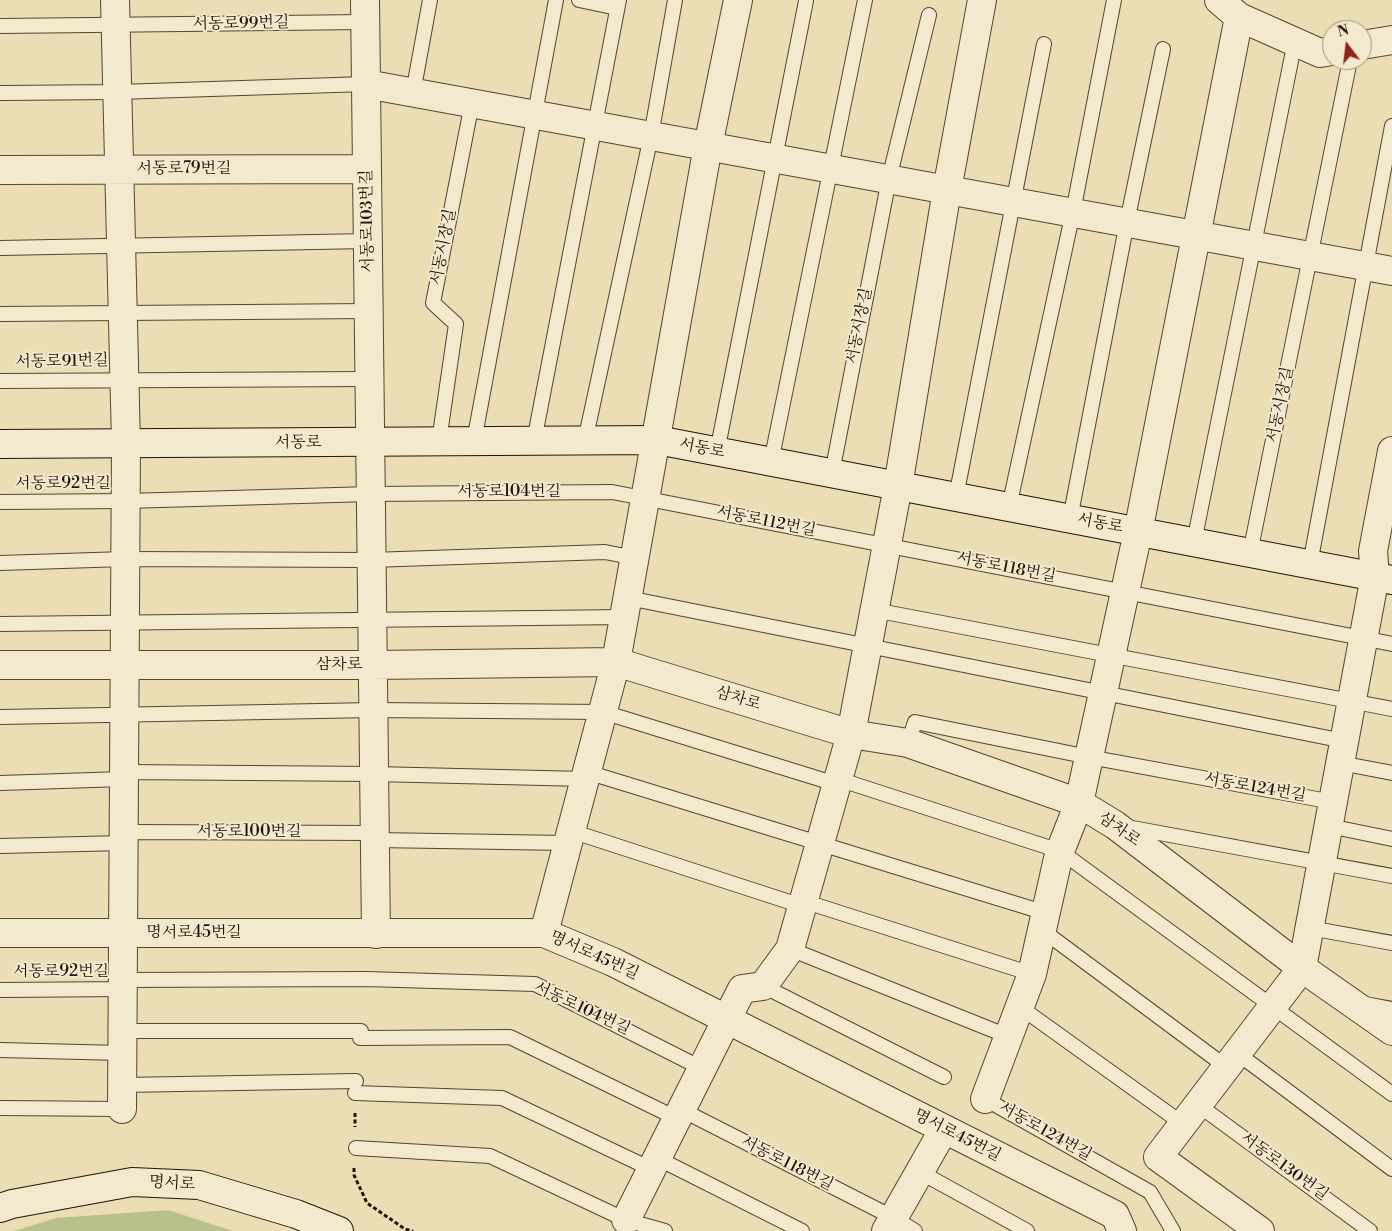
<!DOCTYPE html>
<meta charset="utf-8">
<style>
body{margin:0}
#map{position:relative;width:1392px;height:1231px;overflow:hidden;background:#ebddb4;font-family:"Libre Bodoni",serif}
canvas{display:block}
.north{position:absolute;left:1322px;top:20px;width:50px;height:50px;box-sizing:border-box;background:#f2e9ce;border:1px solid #9e947f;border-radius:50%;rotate:345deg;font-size:14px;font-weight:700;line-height:20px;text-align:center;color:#211408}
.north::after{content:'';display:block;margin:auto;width:18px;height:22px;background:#8f2418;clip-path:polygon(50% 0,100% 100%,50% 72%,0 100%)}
</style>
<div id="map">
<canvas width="1392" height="1231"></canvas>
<div class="north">N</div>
</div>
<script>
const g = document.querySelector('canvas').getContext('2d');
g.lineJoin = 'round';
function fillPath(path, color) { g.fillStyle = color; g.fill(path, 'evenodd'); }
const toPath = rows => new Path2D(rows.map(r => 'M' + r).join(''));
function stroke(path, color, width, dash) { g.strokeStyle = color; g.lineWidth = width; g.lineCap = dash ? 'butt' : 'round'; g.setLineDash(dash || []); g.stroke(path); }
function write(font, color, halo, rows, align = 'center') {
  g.font = font + ' "Libre Bodoni","Noto Serif KR",serif'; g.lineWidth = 4; g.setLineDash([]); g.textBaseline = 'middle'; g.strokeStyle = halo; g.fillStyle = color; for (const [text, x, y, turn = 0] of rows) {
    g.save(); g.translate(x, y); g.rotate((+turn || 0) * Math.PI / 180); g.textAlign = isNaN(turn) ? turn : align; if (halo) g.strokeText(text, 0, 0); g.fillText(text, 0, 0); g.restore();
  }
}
fillPath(toPath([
 [168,1210,233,1231,14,1231,56,1218]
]), '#b8c18c');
const lane = toPath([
 [579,0,617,8],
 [0,26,366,22],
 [0,93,118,92,366,84],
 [413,93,430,0],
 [0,248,368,241],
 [0,314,369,311],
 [0,381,369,379],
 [439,441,456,324,433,303,472,103],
 [474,441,556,0],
 [534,441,619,0],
 [585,441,651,136,675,0],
 [717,452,806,1],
 [771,462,865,0],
 [832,473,889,179,929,15],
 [956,497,1044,44],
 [0,502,126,501,371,494,612,492,1392,644],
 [1009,507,1073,212,1114,0],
 [1070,519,1127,222,1163,49],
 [1194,542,1295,41],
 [1250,553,1350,60],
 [0,563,125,559,371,560,605,552,635,558],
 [1310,564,1392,126],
 [628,598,1344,741],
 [874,610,1392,709],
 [0,624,625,617],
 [0,717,373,710,603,712,836,784],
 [908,743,915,722,1089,757,1333,802],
 [1340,763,1392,773],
 [124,772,374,774,585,779],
 [587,772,1046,913],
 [838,779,1060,851,1392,1094],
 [0,783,124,779],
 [1329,826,1392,839],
 [1127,827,1392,876],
 [571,831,802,906],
 [124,832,375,833],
 [375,840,568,843],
 [0,846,124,843],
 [803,901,1032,974],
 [1310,928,1392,943],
 [1042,930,1225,1066],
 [790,949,1010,1037],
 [122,980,366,979,535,984,701,1068],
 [763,986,944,1077],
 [0,990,123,989],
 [1365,1004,1392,1009],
 [1020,1007,1183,1124],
 [122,1031,361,1031],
 [360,1038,510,1037,676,1118],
 [0,1050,122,1053],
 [1237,1053,1392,1169],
 [122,1085,356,1081],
 [355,1093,502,1098,651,1169],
 [985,1099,1150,1192,1173,1231],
 [1197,1104,1370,1231],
 [0,1108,122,1109],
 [680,1109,894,1218,915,1231],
 [356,1148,490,1156,626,1220,665,1231],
 [657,1158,802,1231],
 [920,1172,1027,1231]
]);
const street = toPath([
 [115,0,126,443,122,1109],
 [365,0,376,934],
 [1219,0,1239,17,1320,53,1332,51],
 [1362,45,1392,40],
 [366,84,1392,271],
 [0,170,367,169],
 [0,665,372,665,616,662,851,734,908,743,1079,803,1115,825,1302,968,1392,1031],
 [0,933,544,933,613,962,1115,1215,1122,1231],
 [544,933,616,662,708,146,738,0],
 [985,1099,1032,974,1059,854,1079,803,1138,532,1239,17],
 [626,1220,742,989,763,986,790,949,851,734,898,486,947,190,982,0],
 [886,1231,944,1129],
 [1260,1231,1158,1157,1302,968,1375,576,1373,551,1392,451]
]);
const secondary = toPath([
 [0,444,657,440,1392,580],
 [0,1208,12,1204,132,1182,199,1185,296,1214,339,1231]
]);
stroke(lane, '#544633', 16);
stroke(street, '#544633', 30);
stroke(secondary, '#211408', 30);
stroke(toPath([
 [355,1113,355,1127],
 [354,1168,354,1175,367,1203,405,1229,413,1231]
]), '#211408', 3, [4, 2.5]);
stroke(lane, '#f2e9ce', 14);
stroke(street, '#f2e9ce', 28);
stroke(secondary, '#f2e9ce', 28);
write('16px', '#211408', '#f2e9ce', [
 ["서동로99번길",241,24,-1],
 ["서동로79번길",184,169],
 ["서동로103번길",368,221,-91],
 ["서동시장길",444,247,-79],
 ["서동시장길",860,326,-79],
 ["서동로91번길",62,362,-1],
 ["서동시장길",1281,405,-78],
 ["서동로",298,443],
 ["서동로",702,449,11],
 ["서동로92번길",63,484],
 ["서동로104번길",509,492],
 ["서동로112번길",766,522,11],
 ["서동로",1100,524,11],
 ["서동로118번길",1006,568,11],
 ["삼차로",339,665],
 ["삼차로",738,699,17],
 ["서동로124번길",1255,788,10],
 ["삼차로",1119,830,35],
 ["서동로100번길",249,832],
 ["명서로45번길",194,933],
 ["명서로45번길",594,956,24],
 ["서동로92번길",61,972],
 ["서동로104번길",582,1009,25],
 ["서동로124번길",1045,1132,29],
 ["명서로45번길",957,1136,27],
 ["서동로118번길",787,1164,27],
 ["서동로130번길",1284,1167,36],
 ["명서로",172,1184,3]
]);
</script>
